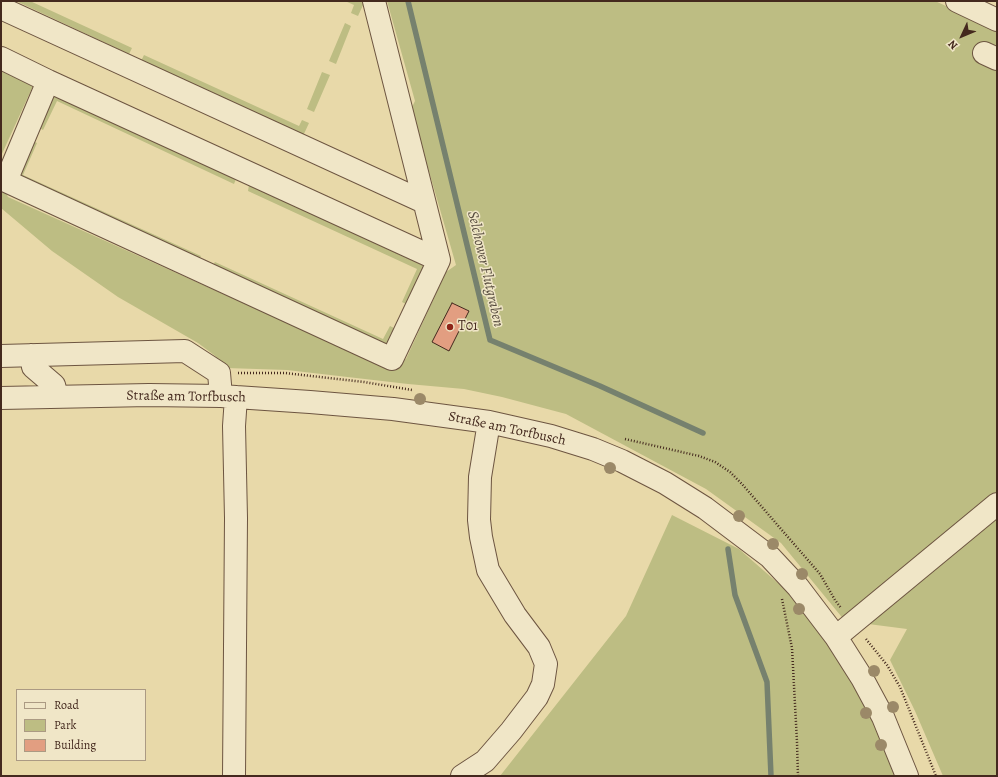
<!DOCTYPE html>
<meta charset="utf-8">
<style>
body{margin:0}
#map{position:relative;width:998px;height:777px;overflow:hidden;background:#e8d9a9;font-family:Alegreya,serif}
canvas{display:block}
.frame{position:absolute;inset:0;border:2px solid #44291e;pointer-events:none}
.legend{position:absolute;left:16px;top:689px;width:130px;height:72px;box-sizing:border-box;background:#f0e6c7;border:1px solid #ab9a83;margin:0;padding:5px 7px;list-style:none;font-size:12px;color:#44291e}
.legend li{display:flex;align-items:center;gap:8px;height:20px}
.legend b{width:20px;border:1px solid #ab9a83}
.north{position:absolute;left:942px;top:16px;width:40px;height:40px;-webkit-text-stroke:3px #f0e6c7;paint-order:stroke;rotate:226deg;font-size:11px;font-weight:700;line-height:16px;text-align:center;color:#44291e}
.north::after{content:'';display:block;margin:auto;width:14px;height:18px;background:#44291e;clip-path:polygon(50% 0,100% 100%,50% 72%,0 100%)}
</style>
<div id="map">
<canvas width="998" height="777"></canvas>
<div class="frame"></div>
<ul class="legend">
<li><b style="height:5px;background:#f0e6c7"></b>Road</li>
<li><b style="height:11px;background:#bdbd83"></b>Park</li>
<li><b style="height:11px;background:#e29e81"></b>Building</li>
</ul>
<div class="north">N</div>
</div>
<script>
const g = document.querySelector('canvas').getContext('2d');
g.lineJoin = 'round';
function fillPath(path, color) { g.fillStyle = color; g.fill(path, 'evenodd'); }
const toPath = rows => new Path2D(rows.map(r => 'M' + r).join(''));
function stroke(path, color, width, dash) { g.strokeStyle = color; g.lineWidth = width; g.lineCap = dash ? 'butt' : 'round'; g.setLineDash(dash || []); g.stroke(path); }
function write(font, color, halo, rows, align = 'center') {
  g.font = font + ' Alegreya,serif'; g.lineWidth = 3; g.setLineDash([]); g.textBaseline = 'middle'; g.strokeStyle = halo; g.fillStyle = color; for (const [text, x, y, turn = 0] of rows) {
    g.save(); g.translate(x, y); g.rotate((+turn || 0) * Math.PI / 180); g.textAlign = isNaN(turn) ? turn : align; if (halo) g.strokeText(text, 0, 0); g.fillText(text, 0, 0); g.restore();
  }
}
fillPath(toPath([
 [16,1,30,1,132,48,129,54],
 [345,1,360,1,364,3,358,16,351,13,354,5],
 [387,1,935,1,997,29,997,776,943,776,915,711,890,660,907,629,845,621,781,543,706,489,566,414,502,397,464,389,408,384,287,370,226,368,214,355,198,343,118,297,52,251,1,208,1,182,8,197,385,367,406,359,446,272,456,265,411,109,415,101],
 [345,23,351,26,336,64,329,61],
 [144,55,299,126,302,120,309,123,303,136,141,61],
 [1,71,33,86,1,156],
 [322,72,330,75,314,112,307,109],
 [53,93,236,179,234,184,57,101,43,130,38,127],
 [31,140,37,143,23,175,201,256,198,262,14,178],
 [249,185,424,266,406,304,402,302,417,269,248,191],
 [215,262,383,339,390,326,396,329,388,347,212,266],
 [672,515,739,549,787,591,834,653,871,716,895,776,500,776,626,616]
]), '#bdbd83');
stroke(toPath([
 [408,1,490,340,600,386,703,433],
 [728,549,735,595,767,682,771,776]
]), '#76816e', 5.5);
const building = toPath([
 [452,303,469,311,449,351,432,342,452,303]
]);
fillPath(building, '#e29e81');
stroke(building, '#44291e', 1);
const minor = toPath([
 [957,1,997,20],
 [1,8,424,202],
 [984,53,997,59],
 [1,58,48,81,6,181,392,359,439,260,374,1],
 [48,81,439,260],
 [31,355,33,367,54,385,57,397],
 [1,356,185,351,219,373,221,396],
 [1,398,149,395,221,396,310,402,393,409,489,422,551,436,593,449,622,461,665,483,705,508,770,557,798,587,836,637,862,678,883,717,907,776],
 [836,637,997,504],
 [234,776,236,518,234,426,236,397],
 [462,776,485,761,511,731,537,697,543,684,546,664,539,647,515,615,488,570,481,537,479,520,480,477,489,422]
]);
stroke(minor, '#6d5541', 24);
stroke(toPath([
 [238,373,285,373,364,382,412,390],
 [625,439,699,456,715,462,730,472,742,484,820,574,835,600,841,608],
 [782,599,792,648,797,742,798,776],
 [866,639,887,665,900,687,936,776]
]), '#44291e', 2.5, [1, 2]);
stroke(minor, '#f0e6c7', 22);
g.fillStyle = '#9b8968';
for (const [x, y] of [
 [420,399],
 [610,468],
 [739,516],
 [773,544],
 [802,574],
 [799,609],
 [874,671],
 [893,707],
 [866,713],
 [881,745]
]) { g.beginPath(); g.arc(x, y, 6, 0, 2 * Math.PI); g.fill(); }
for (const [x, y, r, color] of [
 [450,327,4,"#8f2418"]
]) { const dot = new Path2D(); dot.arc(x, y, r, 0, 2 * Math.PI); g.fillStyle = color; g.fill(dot); stroke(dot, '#f0e6c7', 1.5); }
write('14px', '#44291e', '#f0e6c7', [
 ["T01",458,327]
], 'left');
write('14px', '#44291e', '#f0e6c7', [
 ["Straße am Torfbusch",186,397,1],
 ["Straße am Torfbusch",507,429,12]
]);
write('italic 15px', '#594e40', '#f0e6c7', [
 ["Selchower Flutgraben",485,269,77]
]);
</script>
